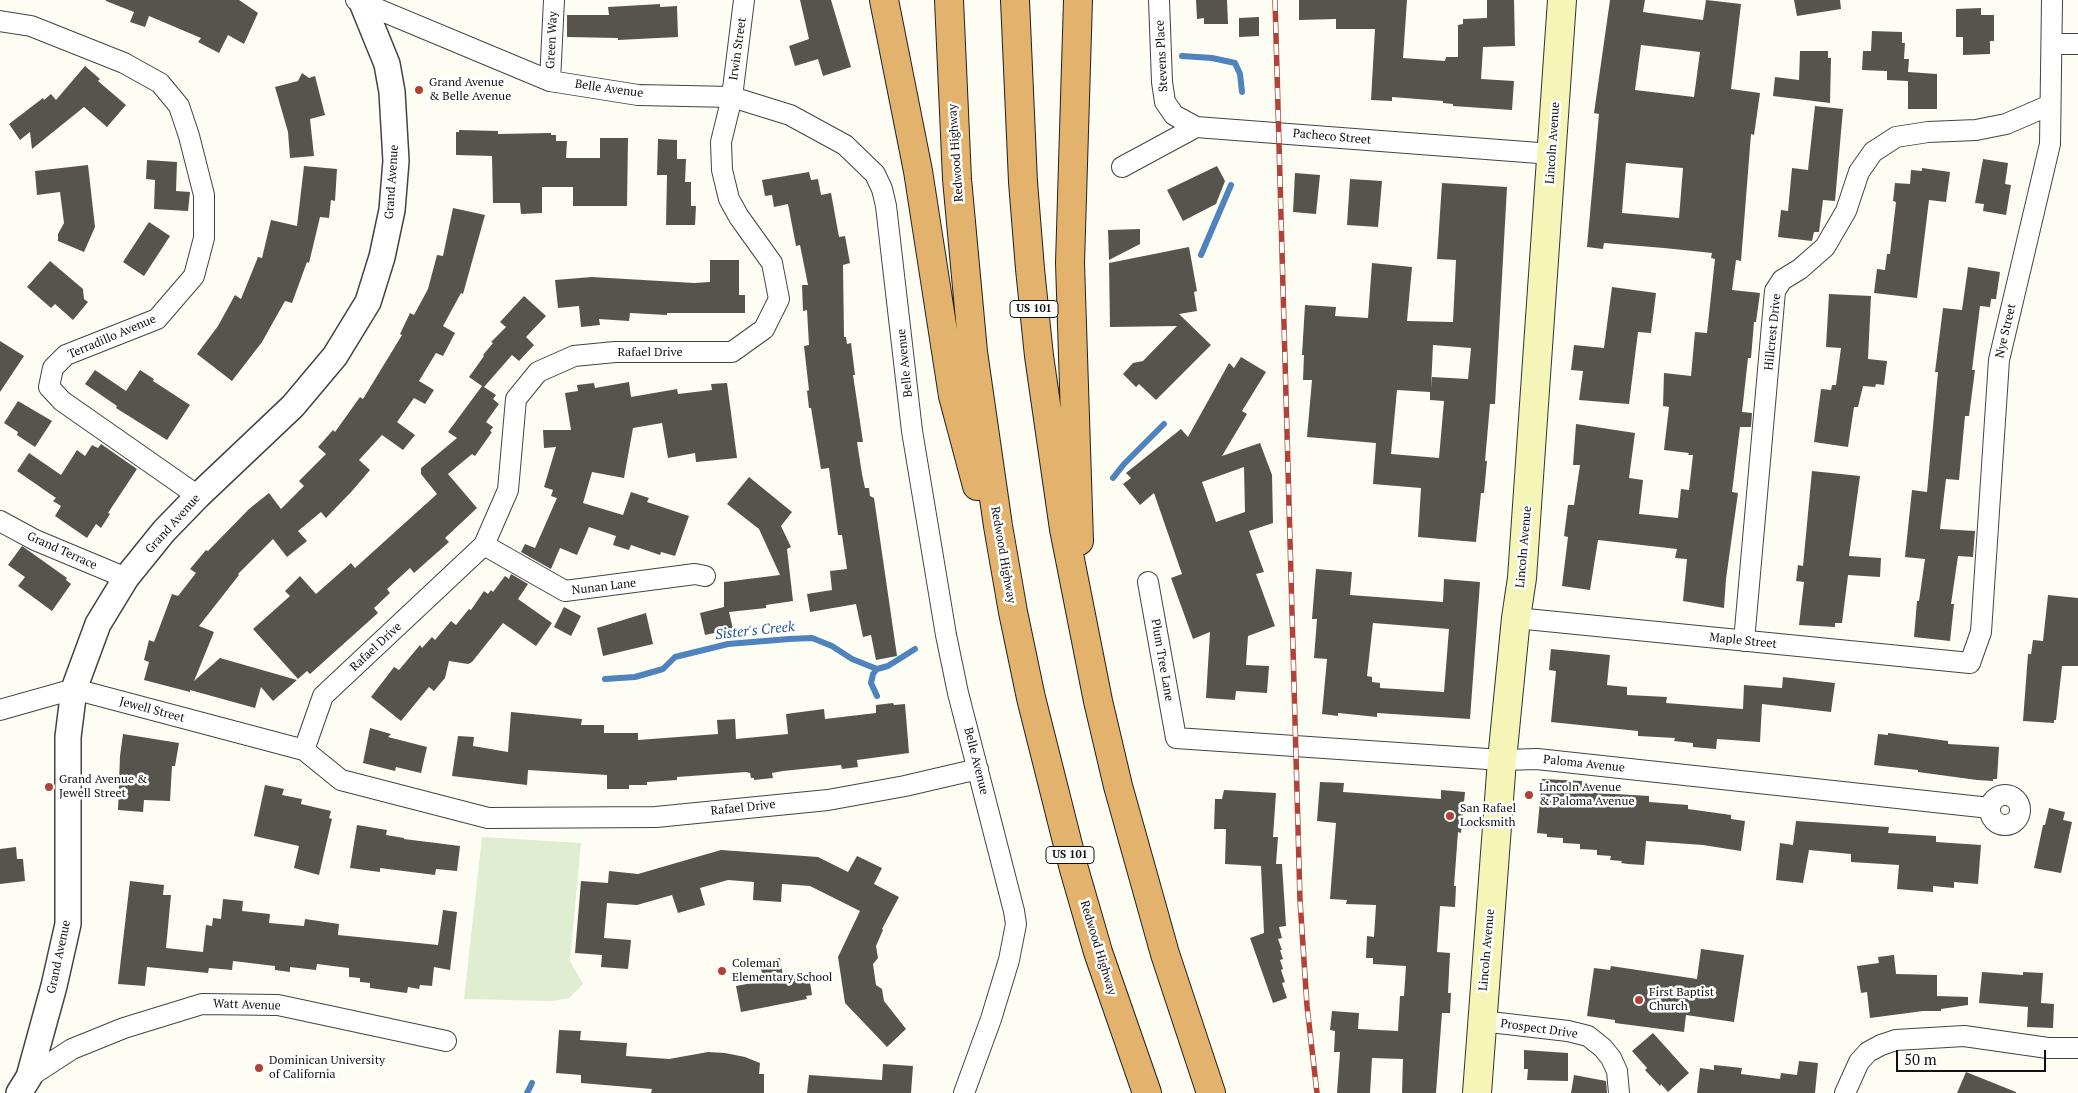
<!DOCTYPE html>
<style>
body{margin:0}
#map{position:relative;width:2078px;height:1093px;overflow:hidden;background:#fefdf4;font-family:"PT Serif",serif}
canvas{display:block}
.scale{position:absolute;left:1896px;top:1050px;width:150px;height:22px;box-sizing:border-box;border:2px solid #101010;border-top:0;padding-left:6px;font-size:15px;line-height:18px;white-space:nowrap;color:#101010;-webkit-text-stroke:4px #fff;paint-order:stroke}
</style>
<div id="map">
<canvas width="2078" height="1093"></canvas>
<div class="scale">50 m</div>
</div>
<script>
const g = document.querySelector('canvas').getContext('2d');
g.lineJoin = 'round';
function fillPath(path, color) { g.fillStyle = color; g.fill(path, 'evenodd'); }
const toPath = rows => new Path2D(rows.map(r => 'M' + r).join(''));
function stroke(path, color, width, dash) { g.strokeStyle = color; g.lineWidth = width; g.lineCap = dash ? 'butt' : 'round'; g.setLineDash(dash || []); g.stroke(path); }
function write(font, color, halo, rows, align = 'center') {
  g.font = font + ' "PT Serif",serif'; g.lineWidth = 5; g.setLineDash([]); g.textBaseline = 'middle'; g.strokeStyle = halo; g.fillStyle = color; for (const [text, x, y, turn = 0] of rows) {
    g.save(); g.translate(x, y); g.rotate((+turn || 0) * Math.PI / 180); g.textAlign = isNaN(turn) ? turn : align; if (halo) g.strokeText(text, 0, 0); g.fillText(text, 0, 0); g.restore();
  }
}
fillPath(toPath([
 [482,837,581,843,570,961,583,984,569,998,551,1001,464,999]
]), '#e0edd1');
stroke(toPath([
 [1182,56,1212,58,1235,63,1240,74,1242,92],
 [1201,255,1231,185],
 [1113,478,1124,464,1164,424],
 [605,679,635,677,663,669,675,657,728,644,789,639,812,638,832,646,852,659,877,669],
 [877,696,871,683,873,674,877,669,888,666,915,649],
 [527,1093,532,1083]
]), '#4e83bd', 6);
fillPath(toPath([
 [106,0,239,0,258,13,244,44,228,35,219,53,198,42,201,38,149,16,145,27,130,22,134,12,106,1],
 [800,0,831,0,851,67,823,76,818,59,795,66,789,46,809,39],
 [1196,0,1227,0,1228,24,1204,24,1204,18,1197,19],
 [1299,0,1407,0,1403,58,1445,61,1446,57,1458,57,1458,25,1463,24,1463,19,1487,18,1487,0,1514,0,1515,46,1483,47,1481,79,1514,81,1512,110,1453,106,1453,104,1443,103,1443,101,1392,97,1392,101,1371,100,1375,29,1336,29,1336,19,1299,20],
 [1610,0,1645,0,1643,12,1703,20,1706,0,1741,4,1731,89,1760,93,1754,135,1751,134,1741,261,1736,260,1732,290,1760,293,1756,322,1754,322,1751,358,1748,358,1742,412,1752,413,1751,427,1740,427,1732,492,1738,493,1726,579,1724,608,1683,601,1687,559,1675,558,1677,549,1598,540,1590,590,1562,586,1568,537,1564,536,1568,505,1574,505,1580,465,1573,465,1576,424,1635,433,1629,478,1643,480,1639,514,1678,518,1681,489,1689,490,1693,455,1688,455,1689,453,1664,450,1669,407,1663,406,1664,373,1691,376,1695,332,1707,333,1715,259,1711,258,1712,253,1664,248,1604,243,1603,249,1587,247,1599,114,1594,113],
 [1641,45,1700,52,1694,97,1635,90],
 [1626,163,1683,168,1679,218,1622,213],
 [1794,0,1840,0,1841,9,1797,16],
 [660,4,660,7,677,6,678,37,618,40,618,38,567,37,567,15,609,15,608,7],
 [1981,8,1981,15,1994,15,1994,41,1990,41,1990,54,1963,55,1963,37,1956,37,1956,9],
 [1259,17,1259,36,1239,37,1239,18],
 [1872,31,1902,32,1902,43,1905,43,1904,59,1909,59,1908,72,1937,74,1937,109,1908,109,1908,73,1908,81,1887,80,1887,71,1862,70,1863,51,1871,51],
 [1800,51,1828,51,1828,58,1831,58,1830,103,1773,96,1775,77,1799,80],
 [85,66,100,79,98,81,126,105,107,127,84,107,32,149,30,132,20,140,9,124,43,98,44,100,51,94,56,100],
 [302,73,309,78,315,76,325,115,310,119,314,156,290,158,288,132,275,87,298,81],
 [1815,106,1843,109,1835,201,1823,200,1819,232,1814,232,1812,241,1778,237,1781,210,1788,211,1792,168,1808,170],
 [459,130,498,131,498,134,551,133,551,135,556,135,556,141,567,141,566,158,600,158,600,138,628,138,627,206,573,206,573,187,542,187,542,213,521,214,520,203,493,203,492,156,456,155,456,132,459,132],
 [658,139,677,140,677,159,686,159,685,182,691,182,691,206,696,206,695,225,666,225,667,175,657,175],
 [1983,159,2008,163,2005,184,2011,185,2006,215,1983,211,1984,204,1975,203],
 [147,160,177,162,176,191,190,192,188,211,154,209,155,180,146,179],
 [88,165,95,227,84,252,58,241,58,234,64,223,60,192,37,195,35,171],
 [304,166,337,169,335,201,331,200,329,218,320,217,309,263,307,262,292,303,285,301,262,342,232,381,197,354,218,326,235,295,241,299,258,257,262,258,271,220,297,226],
 [1217,166,1225,181,1216,204,1183,221,1167,190],
 [1922,168,1950,172,1946,202,1929,200,1917,298,1874,293,1877,269,1885,270,1887,254,1890,254,1896,202,1893,201,1895,183,1910,184,1911,170,1922,171],
 [809,172,811,180,818,179,821,195,831,193,839,237,845,236,850,263,843,265,844,337,846,337,847,344,851,343,855,375,853,375,863,442,857,442,862,474,865,488,869,488,870,496,874,498,897,656,876,660,871,635,863,637,856,604,810,612,807,594,832,590,830,571,847,569,842,535,838,535,829,468,821,469,811,408,809,408,807,391,809,390,804,346,809,345,807,310,803,311,802,285,808,285,800,245,796,246,788,204,774,207,772,195,765,196,762,180],
 [1295,173,1320,175,1316,214,1293,212],
 [1350,179,1382,181,1378,227,1347,225],
 [1442,183,1507,187,1495,404,1490,404,1485,461,1487,461,1484,493,1481,493,1476,542,1418,537,1421,488,1373,484,1376,443,1307,437,1312,380,1303,380,1304,355,1302,355,1305,305,1336,307,1335,316,1368,318,1372,263,1412,267,1407,321,1453,322,1456,260,1437,259],
 [1433,345,1471,348,1468,379,1432,377,1431,388],
 [1397,390,1430,392,1430,400,1444,401,1439,458,1391,454],
 [453,208,485,215,463,294,461,293,443,326,455,333,443,356,436,353,419,381,434,390,425,404,414,398,397,422,415,435,403,450,382,435,359,460,370,470,352,491,326,518,321,512,298,531,307,541,287,557,273,539,238,574,239,575,199,626,214,632,194,681,220,658,297,680,273,701,261,687,255,708,190,690,190,692,144,680,149,662,144,660,149,640,154,642,172,594,178,596,196,573,190,569,206,550,208,551,249,509,269,493,281,509,304,486,299,481,326,454,318,447,333,430,335,432,360,397,363,399,402,335,400,334,410,313,414,315,428,289,437,255,443,256],
 [149,222,170,236,144,276,123,262],
 [1140,229,1140,244,1109,260,1108,230],
 [1189,247,1197,291,1194,292,1197,311,1179,314,1211,345,1156,400,1139,384,1136,387,1123,374,1133,363,1143,361,1177,326,1110,327,1109,263],
 [710,260,739,260,739,295,745,295,745,313,667,313,667,315,630,313,629,321,599,319,600,325,581,327,579,306,558,308,555,280,592,277,694,283,710,282],
 [50,261,83,289,84,299,88,302,73,320,55,304,51,308,27,287],
 [1968,267,2000,272,1996,299,1991,299,1990,307,1980,306,1972,370,1975,370,1969,416,1965,416,1959,480,1946,479,1940,529,1975,531,1973,557,1958,556,1951,604,1954,604,1950,641,1914,637,1917,601,1919,601,1925,559,1905,557,1912,490,1927,492,1938,372,1935,372,1943,308,1962,310],
 [1612,287,1656,293,1651,333,1638,332,1629,404,1579,400,1583,371,1571,370,1574,345,1604,348],
 [1829,294,1871,296,1868,359,1887,361,1884,385,1876,384,1875,387,1863,386,1858,407,1854,407,1848,447,1814,442,1821,389,1831,390,1832,385,1836,385,1841,348,1826,347],
 [524,296,546,316,526,337,534,345,519,361,512,355,484,387,496,395,493,399,499,404,486,422,493,427,490,431,492,432,475,456,472,454,448,474,477,508,445,538,449,542,414,573,410,568,387,589,390,593,374,608,378,613,310,674,307,671,298,679,253,629,290,596,285,591,300,576,316,594,351,563,355,568,437,494,421,474,421,468,457,438,448,432,482,386,469,377,484,356,483,355,493,343,491,342,506,327,500,322],
 [0,341,24,356,0,392],
 [1241,357,1266,372,1242,411,1247,414,1222,456,1260,443,1272,475,1273,523,1249,531,1264,572,1256,574,1275,626,1248,636,1246,665,1269,666,1267,693,1236,691,1235,700,1206,698,1210,632,1193,639,1171,578,1182,574,1154,493,1140,505,1123,484,1131,478,1126,473,1181,429,1188,437,1229,363,1234,368],
 [1244,467,1245,512,1216,522,1202,482],
 [95,370,126,391,140,370,154,379,153,381,190,405,167,440,116,408,117,406,85,384],
 [629,382,631,397,677,389,678,394,712,390,711,384,727,383,737,458,696,462,695,453,668,458,662,423,633,428,624,478,592,472,583,503,623,515,631,492,649,498,647,502,689,516,675,556,661,552,660,555,631,545,629,550,613,545,616,536,589,527,577,555,560,548,551,569,521,552,525,544,535,548,557,498,551,496,553,490,544,487,556,447,544,448,543,430,571,430,565,393,578,391,577,385,594,383,595,388],
 [18,401,52,421,35,447,17,435,18,432,4,423],
 [101,444,137,469,108,513,110,514,101,528,96,524,87,538,55,516,61,506,53,501,56,498,17,471,29,453,61,475,77,450,85,456,92,445,98,448],
 [1812,471,1860,476,1849,556,1881,558,1880,577,1848,575,1842,623,1835,623,1835,627,1799,625,1804,582,1796,581,1798,565,1803,566],
 [749,477,792,512,781,526,791,547,787,549,793,601,766,605,766,608,729,612,733,629,705,635,700,613,724,607,724,582,780,575,759,529,727,504],
 [22,546,67,578,66,580,71,584,52,611,18,586,25,577,8,565],
 [1316,569,1352,572,1350,595,1443,602,1444,579,1480,582,1470,719,1377,713,1377,717,1338,713,1338,716,1322,714,1327,659,1314,658,1317,619,1312,619],
 [1373,623,1449,629,1444,692,1380,688,1380,683,1372,682,1372,677,1367,676],
 [511,574,528,584,518,599,552,623,536,646,503,623,472,662,468,664,449,661,445,678,434,691,429,687,401,721,371,697,394,667,399,670,420,645,422,648,432,637,435,640,451,621,456,625,469,609,471,610,484,591,488,594,491,590,493,592,505,576,509,579],
 [2048,595,2078,598,2078,666,2062,666,2056,720,2054,720,2054,723,2023,721,2028,654,2031,654,2033,640,2043,641],
 [564,607,581,616,571,636,554,627],
 [646,613,653,644,603,656,597,628],
 [1551,649,1610,655,1607,685,1627,687,1627,695,1667,697,1666,703,1743,709,1744,685,1782,688,1783,677,1835,683,1831,712,1762,704,1760,742,1717,739,1716,749,1693,747,1693,743,1674,741,1675,738,1638,736,1638,731,1551,722,1556,671,1549,670],
 [893,703,894,705,905,704,909,753,857,760,858,767,842,769,841,765,783,771,772,773,773,778,754,780,754,778,751,778,750,773,746,772,677,777,677,780,647,782,647,785,629,785,629,789,607,789,607,775,528,770,527,785,452,776,458,736,474,737,473,746,508,752,511,712,582,719,581,725,604,725,604,733,638,733,638,740,718,734,717,720,735,719,736,739,788,734,786,714,824,709,825,719,876,713,876,705],
 [370,728,391,734,388,737,427,747,421,773,396,767,395,771,363,763],
 [1888,733,1948,741,1948,744,1999,747,1997,779,1993,779,1993,781,1977,780,1918,772,1918,770,1874,765,1878,734,1888,735],
 [123,734,179,743,175,766,172,766,170,801,144,800,143,812,118,810,120,756],
 [1542,779,1582,781,1581,792,1649,796,1649,802,1688,805,1688,809,1731,815,1731,819,1745,821,1741,851,1703,845,1646,841,1644,865,1628,864,1621,863,1622,861,1610,860,1611,856,1597,855,1597,850,1580,849,1580,844,1563,843,1563,838,1547,837,1547,834,1537,833],
 [1320,782,1344,783,1343,792,1441,799,1441,790,1465,792,1461,833,1458,832,1454,886,1456,886,1455,907,1440,906,1437,952,1450,953,1448,993,1451,993,1450,1013,1442,1013,1436,1093,1402,1093,1403,1059,1372,1058,1370,1093,1337,1093,1340,1052,1334,1052,1335,1031,1330,1030,1332,1011,1359,1013,1358,1029,1398,1031,1400,996,1404,996,1406,966,1373,964,1373,958,1366,958,1367,936,1374,937,1376,905,1346,904,1347,900,1330,899,1336,823,1317,821],
 [265,785,284,789,282,795,302,799,301,804,331,811,329,818,332,819,319,875,294,868,299,846,254,836],
 [1224,790,1276,793,1273,837,1278,837,1276,864,1282,864,1286,926,1279,927,1282,938,1278,939,1282,950,1280,950,1283,959,1280,960,1283,969,1281,970,1285,982,1282,983,1287,998,1273,1003,1250,938,1264,933,1261,866,1225,864,1226,829,1214,829,1215,799,1222,799],
 [2049,808,2065,812,2063,820,2072,822,2061,873,2034,868,2043,825,2045,825],
 [1796,821,1889,827,1888,833,1936,836,1936,842,1981,845,1978,884,1954,882,1954,888,1933,886,1933,892,1897,889,1899,865,1851,862,1851,854,1809,850,1803,883,1776,880,1780,843,1793,845],
 [357,825,387,830,386,835,404,838,404,839,460,846,457,871,436,869,435,875,380,868,380,872,350,868],
 [16,847,17,859,23,859,25,881,0,884,0,849],
 [721,850,818,857,848,872,857,856,882,868,874,884,899,897,882,929,883,930,876,946,878,958,873,964,876,985,882,989,884,1001,906,1029,887,1047,845,1003,838,957,860,911,810,886,782,884,781,902,753,900,754,882,728,880,700,888,705,905,678,913,672,895,637,905,607,903,604,938,631,940,628,969,601,967,602,955,575,953,581,881,608,883,609,871,638,874],
 [130,881,164,885,163,895,171,895,166,948,203,952,206,925,212,926,213,918,221,919,223,899,243,901,242,911,270,914,269,923,304,926,305,919,339,924,338,935,438,945,443,910,457,912,450,970,434,967,432,986,420,985,419,989,408,987,407,993,370,988,370,983,360,982,360,978,349,977,349,968,317,964,316,970,290,967,290,972,275,970,275,966,233,961,232,970,209,968,208,973,147,967,145,986,118,984],
 [1701,949,1744,955,1734,1022,1686,1015,1684,1032,1615,1023,1615,1020,1587,1016,1594,968,1610,970,1611,966,1697,979],
 [1894,955,1896,974,1937,975,1937,996,1968,997,1968,1005,1941,1009,1941,1011,1923,1011,1870,1018,1867,992,1861,993,1857,966,1879,963,1878,957],
 [780,958,783,977,802,973,803,976,809,975,812,995,806,996,807,999,741,1012,736,986,763,981,760,962],
 [1982,972,2023,975,2023,972,2043,973,2041,1003,2054,1004,2053,1028,2027,1027,2028,1007,1979,1003],
 [559,1030,581,1031,580,1040,627,1043,626,1056,669,1059,708,1052,725,1053,745,1057,760,1063,759,1074,764,1074,764,1093,651,1093,652,1089,581,1083,581,1075,556,1073],
 [1653,1033,1689,1073,1668,1092,1661,1084,1660,1086,1645,1070,1647,1068,1632,1051],
 [1524,1050,1568,1053,1568,1081,1527,1080,1528,1069,1524,1069],
 [1799,1061,1818,1063,1815,1093,1697,1093,1700,1068,1714,1070,1714,1065,1742,1068,1741,1074,1780,1079,1781,1073,1797,1075],
 [883,1064,913,1066,911,1093,807,1093,809,1075,882,1080],
 [1966,1072,2016,1092,2016,1093,1957,1093],
 [1574,1075,1606,1081,1607,1093,1571,1093]
]), '#57534d');
const minor = toPath([
 [356,0,550,81,638,95,732,97,790,115,845,145,875,174,882,189,886,206,912,431,946,635,958,693,1014,911,1016,924,1009,960,991,1019,964,1093],
 [1159,0,1162,82,1165,102,1174,115,1196,127],
 [0,21,31,26,124,63,160,83,179,106,189,136,204,195,204,238,194,276,157,319,66,355,53,368,49,387,62,401,198,496],
 [2052,44,2078,44],
 [550,81,554,0],
 [1122,167,1196,127,1552,154],
 [0,521,35,540,126,578],
 [484,545,565,591,695,574,705,576],
 [1148,582,1176,738,1502,760,1537,759,1990,808],
 [1516,618,1970,663,1981,632,1999,360,2050,144,2052,0],
 [1744,641,1775,291,1782,280,1800,269,1825,247,1846,211,1859,172,1873,152,1896,137,1928,132,1976,130,2006,124,2050,105],
 [0,710,74,689,304,750,341,780,488,818,656,817,828,800,905,786,978,769],
 [304,750,323,696,484,545,508,490,516,399,538,372,574,356,615,352,732,352,764,329,779,299,772,263,739,217,729,199,722,170,721,142,732,97,744,0],
 '1990 810a15 15 0 1 1 30 0a15 15 0 1 1-30 0Z',
 [1481,1021,1568,1031,1588,1036,1603,1048,1611,1058,1617,1071,1619,1093],
 [29,1077,72,1049,124,1028,202,1004,278,1005,446,1041],
 [1845,1093,1859,1062,1868,1052,1881,1045,1896,1040,1964,1036,2048,1048,2078,1048]
]);
const tertiary = toPath([
 [19,1093,29,1077,54,986,68,924,68,737,74,689,98,624,126,578,164,531,198,496,293,406,335,356,368,302,382,257,392,210,396,161,392,92,387,64,361,0]
]);
const secondary = toPath([
 [1477,1093,1502,760,1516,618,1522,578,1562,0]
]);
const motorway = toPath([
 [884,0,918,171,953,396,977,486],
 [949,0,957,179,973,352,998,526,1013,612,1031,698,1074,869,1098,952,1147,1093],
 [1015,0,1023,182,1030,269,1039,356,1064,529,1098,701,1118,786,1165,954,1211,1093],
 [1078,0,1070,263,1079,541]
]);
stroke(minor, '#434343', 22);
stroke(tertiary, '#434343', 28);
stroke(secondary, '#323232', 30);
stroke(motorway, '#212121', 30);
stroke(minor, '#fff', 20);
stroke(tertiary, '#fff', 25);
stroke(secondary, '#f4f5b7', 28);
stroke(motorway, '#e3b26d', 28);
const rail = toPath([
 [1275,0,1300,900,1307,1006,1317,1093]
]);
stroke(rail, '#b04238', 5.5);
stroke(rail, '#fff', 4, [11]);
for (const [x, y, r, color] of [
 [419,90,5,"#b04238"],
 [49,787,5,"#b04238"],
 [1529,795,5,"#b04238"],
 [1450,816,5,"#b04238"],
 [722,971,5,"#b04238"],
 [1639,1000,5,"#b04238"],
 [259,1068,5,"#b04238"]
]) { const dot = new Path2D(); dot.arc(x, y, r, 0, 2 * Math.PI); g.fillStyle = color; g.fill(dot); stroke(dot, '#fff', 2); }
for (const [x, y, w] of [
 [1034,309,48],
 [1070,855,48]
]) { const box = new Path2D(); box.roundRect(x - w / 2, y - 8.5, w, 17, 4); g.fillStyle = '#fff'; g.fill(box); stroke(box, '#101010', 1); }
write('bold 11px', '#101010', null, [
 ["US 101",1034,309],
 ["US 101",1070,855]
]);
write('12px', '#101010', '#fff', [
 ["Green Way",552,40,-87],
 ["Irwin Street",738,49,-82],
 ["Stevens Place",1162,56,-93],
 ["Belle Avenue",609,89,8],
 ["Pacheco Street",1332,137,5],
 ["Lincoln Avenue",1553,143,-86],
 ["Redwood Highway",956,153,-94],
 ["Grand Avenue",392,182,-86],
 ["Nye Street",2006,331,-77],
 ["Hillcrest Drive",1773,332,-84],
 ["Terradillo Avenue",112,337,-23],
 ["Rafael Drive",650,353],
 ["Belle Avenue",905,363,-96],
 ["Grand Avenue",173,524,-48],
 ["Lincoln Avenue",1524,547,-85],
 ["Grand Terrace",62,551,24],
 ["Redwood Highway",1003,555,80],
 ["Nunan Lane",604,587,-7],
 ["Maple Street",1743,641,6],
 ["Rafael Drive",376,647,-43],
 ["Plum Tree Lane",1162,660,80],
 ["Jewell Street",152,710,15],
 ["Belle Avenue",976,761,76],
 ["Paloma Avenue",1584,764,6],
 ["Rafael Drive",743,808,-6],
 ["Redwood Highway",1098,948,73],
 ["Lincoln Avenue",1487,950,-85],
 ["Grand Avenue",59,957,-78],
 ["Watt Avenue",247,1005,2],
 ["Prospect Drive",1539,1029,8]
]);
write('12px', '#101010', '#fff', [
 ["Grand Avenue",429,83],
 ["& Belle Avenue",429,97],
 ["Grand Avenue &",59,780],
 ["Jewell Street",59,794],
 ["Lincoln Avenue",1539,788],
 ["& Paloma Avenue",1539,802],
 ["San Rafael",1460,809],
 ["Locksmith",1460,823],
 ["Coleman",732,964],
 ["Elementary School",732,978],
 ["First Baptist",1649,993],
 ["Church",1649,1007],
 ["Dominican University",269,1061],
 ["of California",269,1075]
], 'left');
write('italic 14px', '#275693', '#fff', [
 ["Sister's Creek",755,631,-6]
]);
</script>
